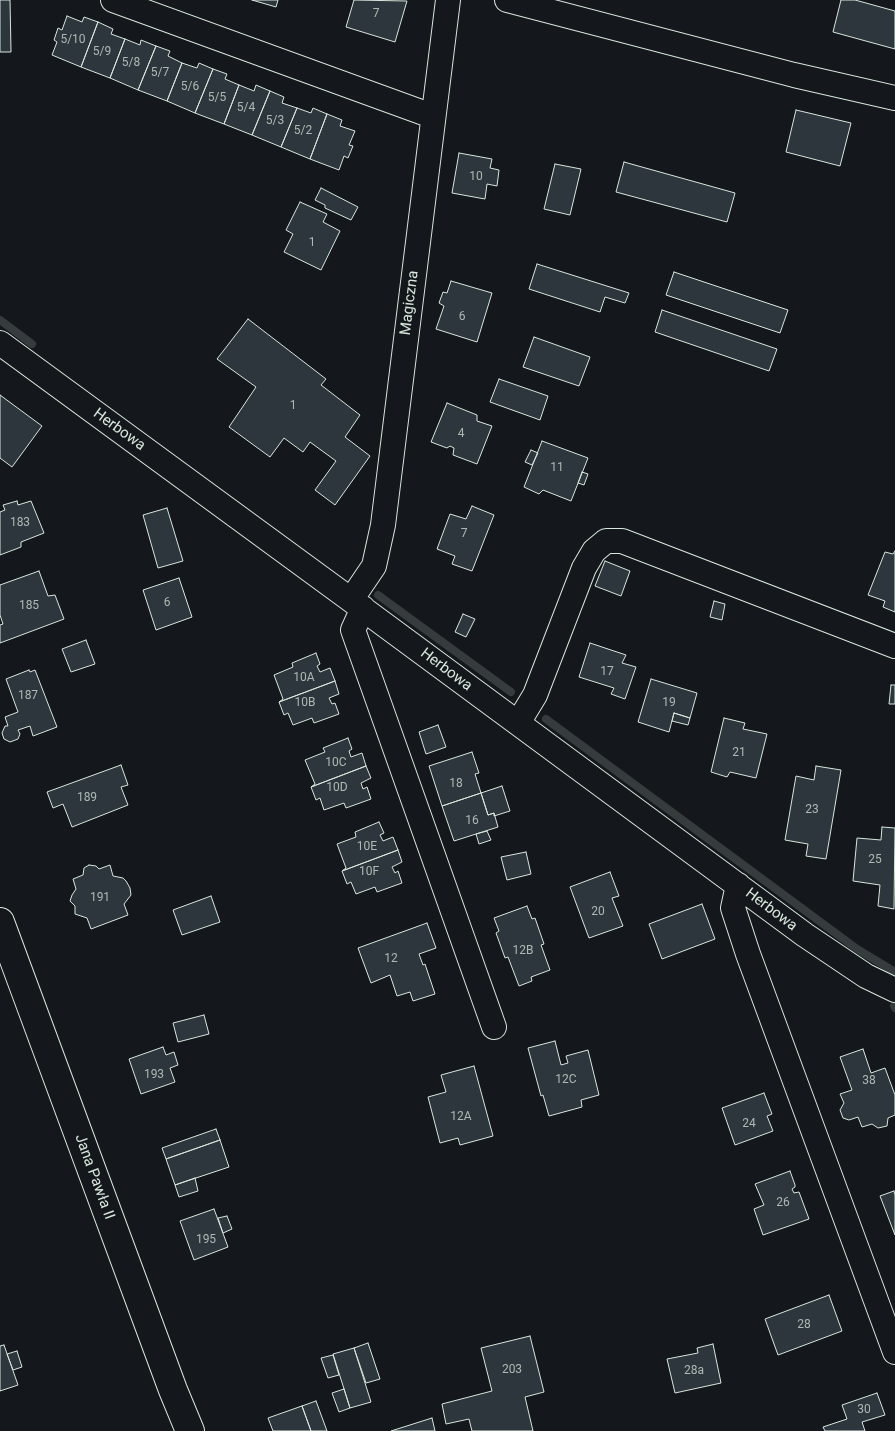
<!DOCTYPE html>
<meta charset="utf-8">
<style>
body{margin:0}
canvas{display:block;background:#14181c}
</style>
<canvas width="895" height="1431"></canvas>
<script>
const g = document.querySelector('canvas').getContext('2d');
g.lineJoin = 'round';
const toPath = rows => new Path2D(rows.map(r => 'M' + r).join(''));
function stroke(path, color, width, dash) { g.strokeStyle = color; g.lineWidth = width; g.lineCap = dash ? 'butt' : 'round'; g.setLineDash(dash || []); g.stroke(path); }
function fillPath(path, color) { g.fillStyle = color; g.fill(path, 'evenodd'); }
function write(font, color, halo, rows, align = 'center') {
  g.font = font + ' Roboto,sans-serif'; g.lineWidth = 4; g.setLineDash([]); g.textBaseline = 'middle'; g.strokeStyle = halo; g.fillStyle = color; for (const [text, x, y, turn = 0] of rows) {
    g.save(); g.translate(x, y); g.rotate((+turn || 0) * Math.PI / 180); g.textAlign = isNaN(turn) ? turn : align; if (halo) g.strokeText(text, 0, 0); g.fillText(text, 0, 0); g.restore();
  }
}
stroke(toPath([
 [0,320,32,344],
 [378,595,511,692],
 [546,719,857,949,895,972],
 [894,1006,895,1008]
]), '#363b3e', 8);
const building = toPath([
 [0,0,10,0,11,52,0,52,0,0],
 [252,0,278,0,276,7,252,0],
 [354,0,407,1,395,42,346,27,354,0],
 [841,0,855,0,895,11,895,49,833,32,841,0],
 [67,16,82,22,84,17,98,22,81,67,52,55,57,42,54,40,58,28,62,30,67,16],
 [98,22,113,29,111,34,125,39,110,78,81,67,98,22],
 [125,39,140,45,141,40,156,46,138,90,110,78,125,39],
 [156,46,170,51,168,56,182,63,167,101,138,90,156,46],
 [182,63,197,68,199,63,213,69,195,113,167,101,182,63],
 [213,69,227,74,225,79,239,85,224,124,195,113,213,69],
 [239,85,254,91,256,85,270,91,252,135,224,124,239,85],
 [270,91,284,97,282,103,297,108,281,147,252,135,270,91],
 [297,108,311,113,313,108,327,114,310,159,281,147,297,108],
 [796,110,851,123,840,166,786,152,796,110],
 [327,114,342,120,340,126,355,131,349,145,353,146,348,158,344,156,339,170,310,159,327,114],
 [459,153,492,159,490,168,499,170,497,186,487,184,485,199,452,193,459,153],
 [624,162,735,193,727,222,616,192,624,162],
 [555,164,581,169,570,215,544,209,555,164],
 [321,188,358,207,351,220,325,208,325,205,315,200,321,188],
 [300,202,327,214,323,222,340,231,321,270,284,252,293,234,286,230,300,202],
 [537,264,629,293,625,303,605,297,600,312,529,289,537,264],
 [674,272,788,310,780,333,666,295,674,272],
 [451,281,492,293,477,342,436,329,444,306,439,303,443,292,447,293,451,281],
 [662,310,777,349,769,371,655,332,662,310],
 [248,319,326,379,321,385,360,415,345,437,370,456,335,505,315,490,336,461,310,442,303,452,284,438,270,457,229,427,256,387,217,359,248,319],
 [534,337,590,357,579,386,523,367,534,337],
 [499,379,548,396,540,420,490,402,499,379],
 [0,395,42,426,12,467,0,458,0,395],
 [447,403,477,415,477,421,492,426,477,464,453,455,454,448,450,446,447,448,431,442,447,403],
 [542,441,588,458,571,501,543,490,539,494,524,487,542,441],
 [531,450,538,453,532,465,525,462,531,450],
 [582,472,588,474,584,485,578,483,582,472],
 [17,501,18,505,31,501,44,533,21,542,21,547,0,555,0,512,5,510,3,505,17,501],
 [472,506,494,515,472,571,452,564,455,556,437,549,450,514,466,519,472,506],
 [167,508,183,561,158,568,143,515,167,508],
 [895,551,895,612,883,607,885,601,868,595,885,552,893,554,895,551],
 [605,561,630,571,621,596,595,586,605,561],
 [39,571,48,596,55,595,64,619,0,643,0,625,3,624,0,615,0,585,39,571],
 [179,578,192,617,156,630,143,590,179,578],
 [714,601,725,604,722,620,710,617,714,601],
 [463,614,475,619,466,637,455,632,463,614],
 [86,640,95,664,71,672,62,649,86,640],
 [590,643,626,655,622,663,636,667,625,699,611,694,614,688,579,677,590,643],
 [316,653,320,664,317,666,320,672,330,668,335,681,279,702,283,699,274,675,293,667,292,663,316,653],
 [29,670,30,672,35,670,57,727,33,736,30,726,18,730,20,734,18,739,10,742,4,739,2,733,5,726,8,726,5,717,18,712,6,679,29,670],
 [651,679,697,693,690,718,674,713,669,732,638,722,651,679],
 [335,681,339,694,329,698,332,704,335,703,339,714,314,723,312,718,293,725,288,713,284,715,279,702,335,681],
 [891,685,895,685,895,704,889,704,891,685],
 [674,713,690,718,688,725,672,721,674,713],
 [724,718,745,723,743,729,767,734,756,778,730,772,727,777,711,772,724,718],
 [438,725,446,747,426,754,419,732,438,725],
 [348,738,352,749,349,751,351,757,362,753,366,766,311,787,315,784,305,760,325,752,323,748,348,738],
 [472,752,479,773,475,774,481,793,442,806,429,766,472,752],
 [121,765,128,785,121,787,128,805,72,827,63,804,53,808,47,792,121,765],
 [366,766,371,778,361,783,363,789,367,787,371,799,346,808,344,803,324,810,320,798,316,800,311,787,366,766],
 [816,766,841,770,826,859,806,856,808,844,785,840,796,776,814,780,816,766],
 [502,786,510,811,494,816,494,813,488,815,481,793,502,786],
 [481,793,488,815,494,813,498,827,454,841,442,806,481,793],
 [379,822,384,833,380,835,383,841,393,837,398,850,342,871,346,868,337,844,356,837,355,832,379,822],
 [882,827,895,828,894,909,878,906,880,885,853,881,857,838,881,840,882,827],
 [487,831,491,840,479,844,476,834,487,831],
 [398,850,402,862,392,867,395,873,398,871,402,883,377,892,375,887,356,894,351,882,347,884,342,871,398,850],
 [526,852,531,874,507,880,501,857,526,852],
 [89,865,96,866,99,869,110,865,113,876,123,878,126,881,130,888,131,895,124,904,128,915,91,929,87,918,75,914,75,906,70,901,72,895,76,889,73,879,83,875,84,868,89,865],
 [610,872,619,896,612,898,623,926,589,938,570,887,610,872],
 [211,896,220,922,182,935,173,910,211,896],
 [702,904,715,939,662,959,649,924,702,904],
 [527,906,532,919,535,918,544,944,541,945,550,970,531,977,532,981,519,986,508,957,505,958,496,933,499,931,494,918,527,906],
 [427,923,436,948,419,954,423,965,425,964,435,994,413,1001,410,992,397,996,390,975,371,983,358,948,427,923],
 [204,1015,209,1034,178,1042,173,1023,204,1015],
 [555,1041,561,1065,568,1063,566,1056,588,1050,599,1095,581,1100,582,1107,549,1116,543,1095,541,1096,528,1048,555,1041],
 [163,1047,166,1055,174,1052,178,1065,170,1068,175,1082,141,1094,129,1059,163,1047],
 [863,1049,871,1073,885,1068,895,1095,895,1115,888,1118,887,1126,878,1128,872,1124,862,1127,858,1117,849,1120,843,1118,840,1110,844,1103,840,1094,852,1090,840,1057,863,1049],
 [474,1066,493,1136,460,1145,458,1138,440,1143,428,1097,446,1092,441,1075,474,1066],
 [764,1093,772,1114,767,1116,773,1131,735,1145,722,1108,764,1093],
 [216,1129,220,1140,166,1159,162,1148,216,1129],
 [220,1140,229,1167,175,1185,166,1159,220,1140],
 [790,1171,795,1185,795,1187,792,1189,794,1193,799,1192,809,1219,763,1235,754,1209,764,1205,755,1184,790,1171],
 [195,1178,198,1191,179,1197,175,1185,195,1178],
 [894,1191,895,1195,895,1235,880,1196,894,1191],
 [214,1209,228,1247,194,1260,180,1221,214,1209],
 [227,1216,232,1229,223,1233,218,1218,227,1216],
 [829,1295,842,1331,778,1355,765,1319,829,1295],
 [530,1336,544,1392,525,1397,533,1431,472,1431,469,1419,446,1424,442,1404,492,1391,481,1348,530,1336],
 [368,1343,380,1379,366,1383,354,1348,368,1343],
 [713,1344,721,1383,675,1393,667,1359,698,1353,697,1348,713,1344],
 [4,1345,18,1385,0,1391,0,1346,4,1345],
 [354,1348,371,1402,350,1408,333,1354,354,1348],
 [17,1351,22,1367,13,1370,7,1354,17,1351],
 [333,1355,339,1375,328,1378,321,1358,333,1355],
 [344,1389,350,1408,339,1412,332,1393,344,1389],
 [877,1393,885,1415,862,1422,865,1431,825,1431,823,1427,847,1419,842,1405,877,1393],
 [316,1401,327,1431,311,1431,302,1406,316,1401],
 [302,1406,311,1431,273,1431,268,1418,302,1406],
 [432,1418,435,1431,391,1431,432,1418]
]);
fillPath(building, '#2c363c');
stroke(building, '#d8e6dc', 1);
const minor = toPath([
 [113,0,432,116],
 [507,0,794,75,895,98],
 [0,343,351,600,805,935,866,976,895,990],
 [351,600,374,566,383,525,448,0],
 [363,608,353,630,494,1027],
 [518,723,535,695,584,568,594,551,606,541,622,541,895,646],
 [738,885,733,908,748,954,895,1352]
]);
const tertiary = toPath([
 [0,922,173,1390,190,1431]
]);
stroke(minor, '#d8e6dc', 26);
stroke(tertiary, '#d8e6dc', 30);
stroke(minor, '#14181c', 24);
stroke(tertiary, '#14181c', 28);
write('12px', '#adbab4', null, [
 ["7",376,14],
 ["5/10",73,40],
 ["5/9",102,52],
 ["5/8",131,63],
 ["5/7",160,73],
 ["5/6",190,87],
 ["5/5",217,98],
 ["5/4",246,108],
 ["5/3",275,121],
 ["5/2",303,131],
 ["10",476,177],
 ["1",312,243],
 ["6",462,317],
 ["1",293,406],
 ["4",461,434],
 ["11",557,468],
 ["183",20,523],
 ["7",464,534],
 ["6",167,603],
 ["185",29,606],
 ["17",607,672],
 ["10A",304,678],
 ["187",28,696],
 ["10B",305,703],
 ["19",669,703],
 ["21",739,753],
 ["10C",336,763],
 ["18",456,784],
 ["10D",337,788],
 ["189",87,798],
 ["23",812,810],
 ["16",472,821],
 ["10E",367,847],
 ["25",875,860],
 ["10F",369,872],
 ["191",100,898],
 ["20",598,912],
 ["12B",523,951],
 ["12",391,959],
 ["193",154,1075],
 ["12C",566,1080],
 ["38",869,1081],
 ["12A",461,1117],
 ["24",749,1124],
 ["26",783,1203],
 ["195",206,1240],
 ["28",804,1325],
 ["203",512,1370],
 ["28a",694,1371],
 ["30",864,1410]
]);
write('15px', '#d8e6dc', '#14181c', [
 ["Magiczna",410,303,-83],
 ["Herbowa",119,430,36],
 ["Herbowa",446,670,37],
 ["Herbowa",771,910,37],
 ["Jana Pawła II",94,1177,70]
]);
</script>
